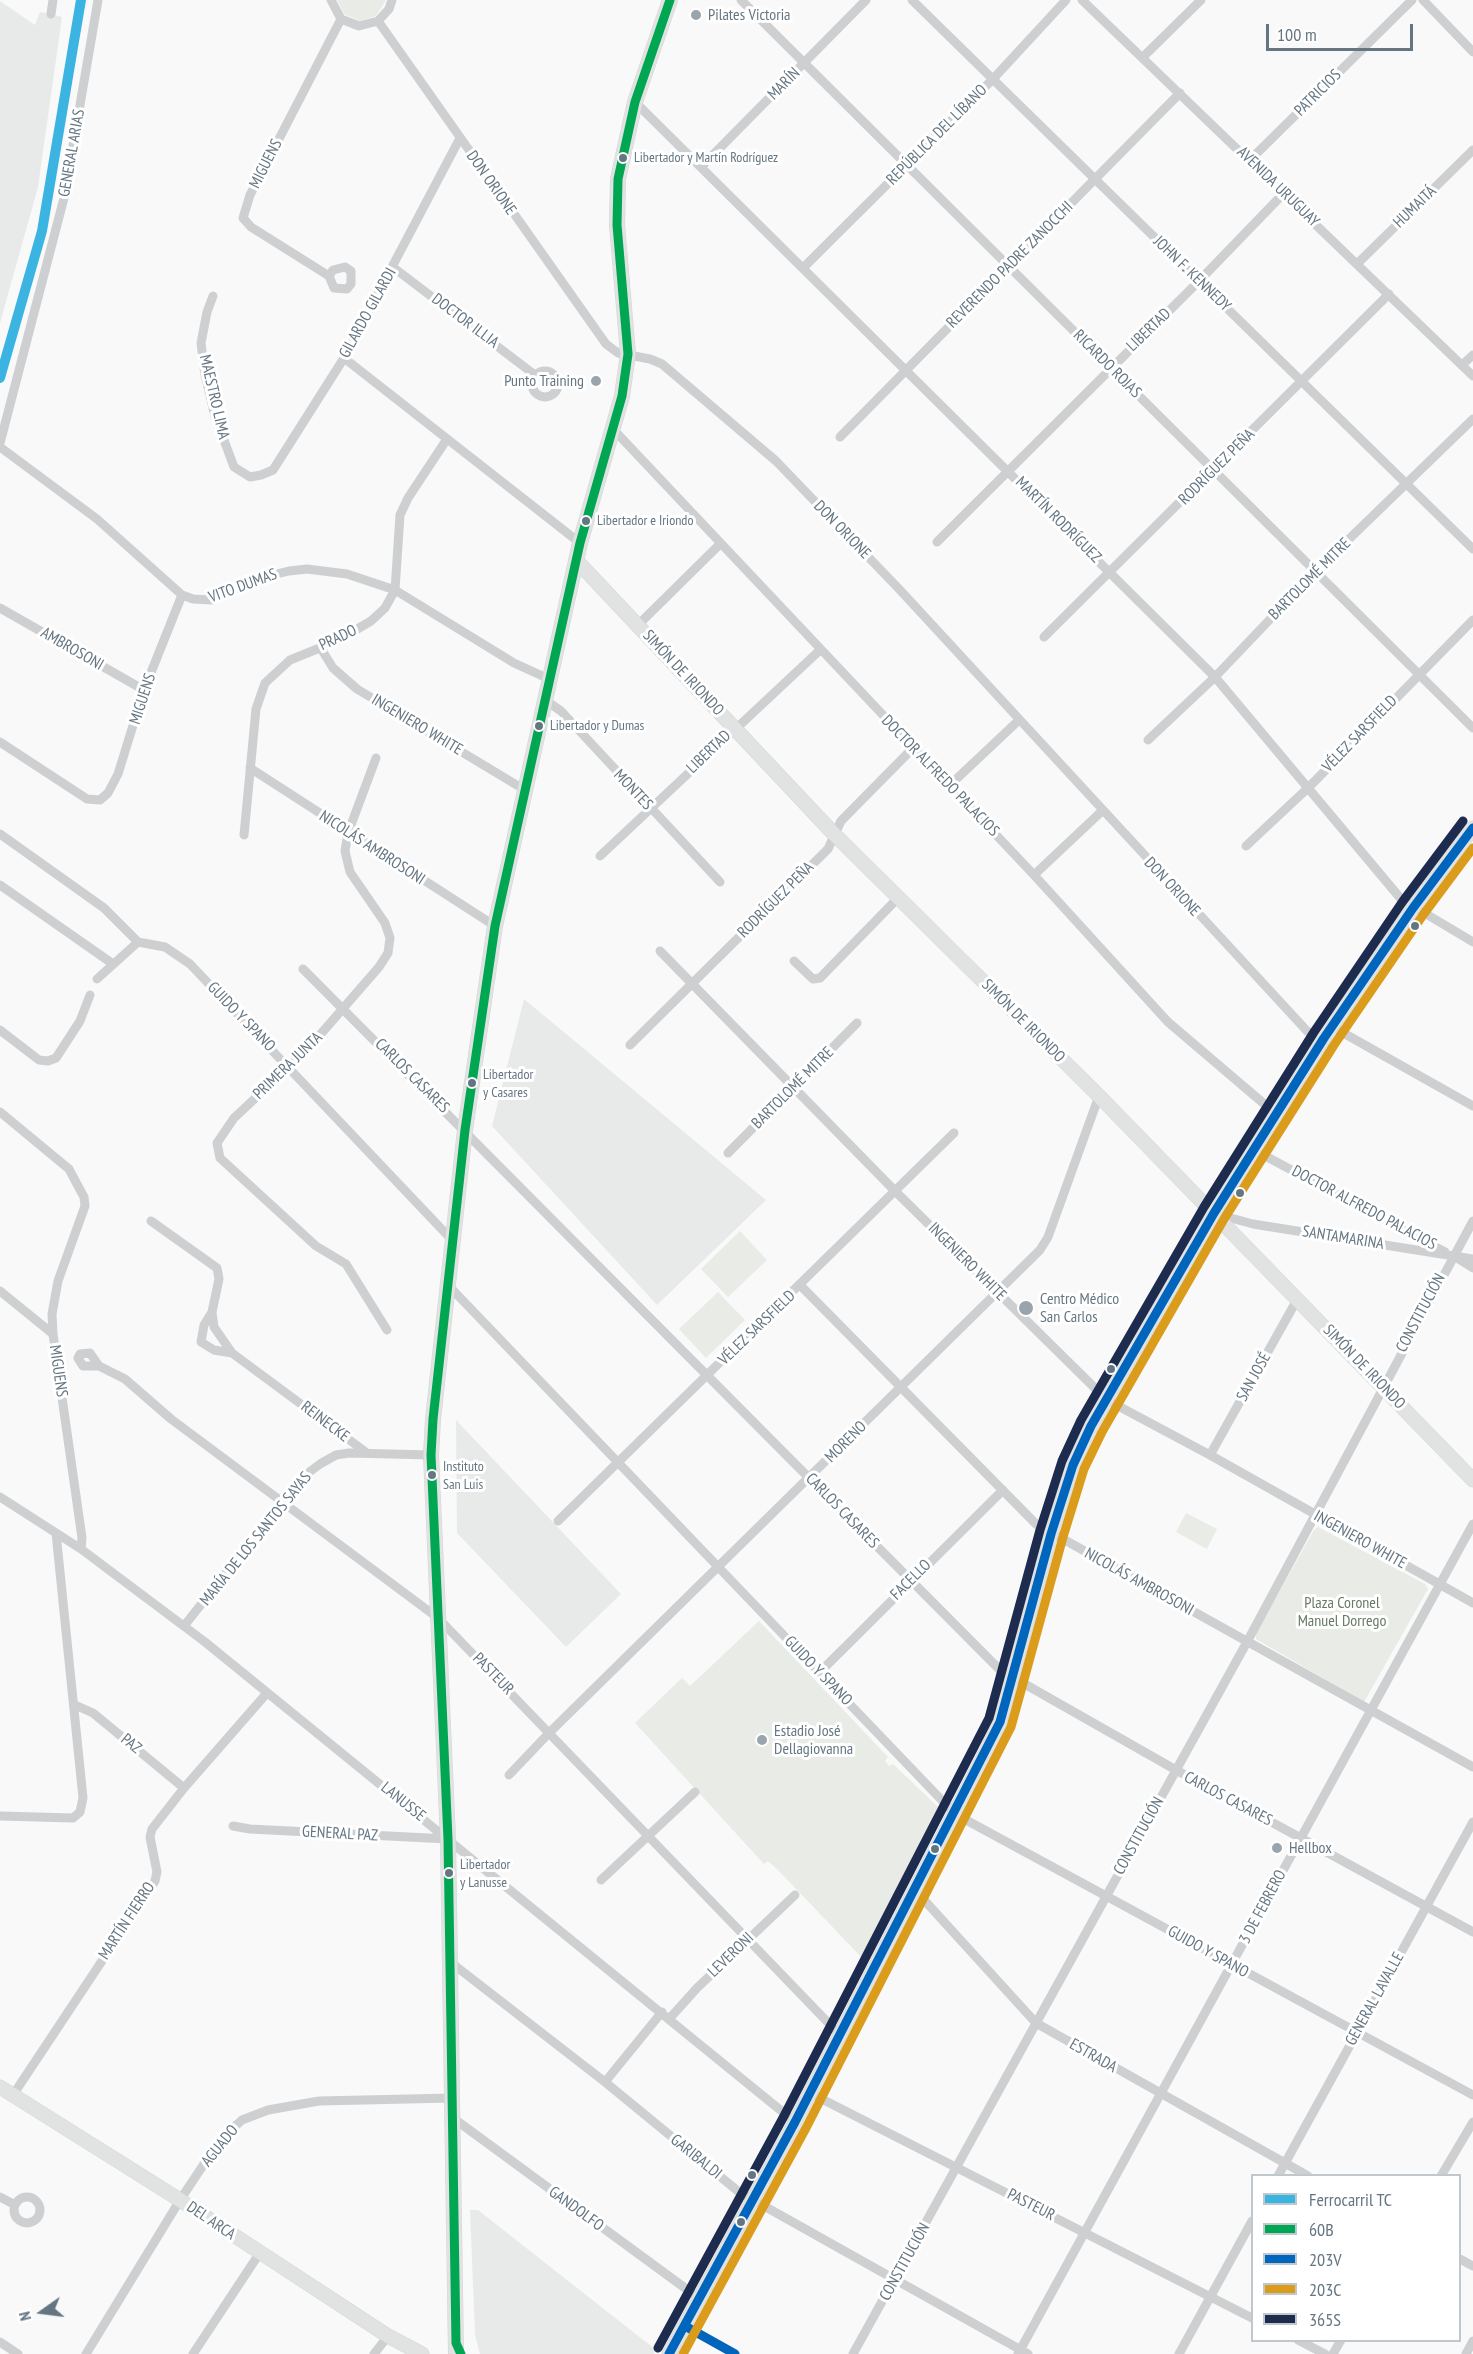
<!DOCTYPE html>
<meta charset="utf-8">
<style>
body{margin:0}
#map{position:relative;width:1473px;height:2354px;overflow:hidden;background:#f9f9f9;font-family:"PT Sans Narrow",sans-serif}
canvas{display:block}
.legend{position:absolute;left:1251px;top:2174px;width:210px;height:168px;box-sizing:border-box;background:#fff;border:2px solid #c1c8cd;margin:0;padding:8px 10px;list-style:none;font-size:18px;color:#657683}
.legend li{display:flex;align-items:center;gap:12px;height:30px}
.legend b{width:30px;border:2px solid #c1c8cd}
.north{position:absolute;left:12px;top:2282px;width:60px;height:60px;-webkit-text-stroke:4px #fff;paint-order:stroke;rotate:256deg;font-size:16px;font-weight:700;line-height:24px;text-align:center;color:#657683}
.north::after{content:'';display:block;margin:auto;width:21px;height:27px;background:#657683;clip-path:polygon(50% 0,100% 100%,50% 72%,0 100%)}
.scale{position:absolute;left:1266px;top:24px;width:147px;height:27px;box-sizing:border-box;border:3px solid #657683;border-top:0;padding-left:8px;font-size:18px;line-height:21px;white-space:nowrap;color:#657683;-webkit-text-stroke:4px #fff;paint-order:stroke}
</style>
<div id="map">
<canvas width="1473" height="2354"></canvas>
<ul class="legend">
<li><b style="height:8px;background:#3cb4e2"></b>Ferrocarril TC</li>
<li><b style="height:8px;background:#00a651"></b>60B</li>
<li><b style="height:8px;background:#0065bd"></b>203V</li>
<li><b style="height:8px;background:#da9c1a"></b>203C</li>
<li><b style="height:8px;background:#1d2b4f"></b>365S</li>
</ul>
<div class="north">N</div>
<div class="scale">100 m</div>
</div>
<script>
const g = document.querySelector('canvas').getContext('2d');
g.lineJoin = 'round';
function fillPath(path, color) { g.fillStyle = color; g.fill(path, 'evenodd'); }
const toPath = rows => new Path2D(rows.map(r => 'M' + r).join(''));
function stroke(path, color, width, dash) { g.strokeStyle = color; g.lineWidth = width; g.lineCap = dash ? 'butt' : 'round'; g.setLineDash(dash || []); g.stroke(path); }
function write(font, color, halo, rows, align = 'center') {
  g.font = font + ' "PT Sans Narrow",sans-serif'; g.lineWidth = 6; g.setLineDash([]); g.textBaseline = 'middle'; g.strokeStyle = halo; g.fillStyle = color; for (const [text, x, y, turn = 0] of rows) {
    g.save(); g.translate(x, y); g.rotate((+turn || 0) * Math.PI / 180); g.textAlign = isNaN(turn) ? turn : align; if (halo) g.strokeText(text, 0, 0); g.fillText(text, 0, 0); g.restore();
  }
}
fillPath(toPath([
 [0,1,35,25,40,12,62,17,38,187,0,323],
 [524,999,766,1200,657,1305,492,1126],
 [456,1420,621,1594,566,1647,457,1533],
 [470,2210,478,2210,656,2350,654,2354,480,2354,475,2335]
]), '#e8e9e9');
fillPath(toPath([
 [337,0,386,0,376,16,360,21,344,14],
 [740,1231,767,1260,728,1297,701,1269],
 [718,1292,745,1320,706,1358,679,1329],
 [1186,1513,1217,1529,1207,1549,1176,1532],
 [1318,1527,1425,1584,1428,1589,1364,1702,1256,1639,1256,1633,1314,1530],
 [759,1621,888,1757,885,1761,889,1766,893,1764,938,1807,864,1960,779,1871,768,1861,764,1864,635,1723,682,1678,690,1686]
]), '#e8ebe6');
const secondary = toPath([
 [576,560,834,834,1099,1096,1473,1480],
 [0,2087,180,2200,388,2336,422,2354],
 [669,2354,795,2122,988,1748,1000,1722,1051,1534,1073,1465,1091,1426,1214,1213,1324,1038,1413,908,1473,828]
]);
const primary = toPath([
 [456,2354,448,1839,431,1455,433,1419,465,1130,495,926,580,543,622,396,628,354,617,225,618,179,635,102,670,0]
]);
stroke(secondary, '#d5d6d7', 15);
stroke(primary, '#d5d6d7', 16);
stroke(toPath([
 [331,0,341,19,359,26,378,21,389,9,392,0],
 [741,0,1473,728],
 [912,0,1473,549],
 [1082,0,1473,376],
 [1423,0,1473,52],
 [51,14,53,0],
 [378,21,606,344,618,353,650,359,662,364,776,461,900,590,1307,1031,1324,1038],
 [1143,57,1201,0],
 [635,102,1215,677,1401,899,1473,942],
 [1250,160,1412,0],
 [701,167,866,0],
 [1357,264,1473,150],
 [804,267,993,79,1066,0],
 [394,268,535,375],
 [329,276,333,270,345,267,351,271,351,284,347,289,334,288,329,276,251,227,243,218,250,195,341,19],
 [213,296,207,312,201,343,205,375,215,416,234,467,250,477,261,475,273,470,344,358,460,138],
 [344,358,580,543],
 [1462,365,1473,355],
 '532 384a13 13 0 1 1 26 0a13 13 0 1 1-26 0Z',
 [613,429,1034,875,1168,1022,1276,1114],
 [840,437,1180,93],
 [0,443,64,198,98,0],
 [0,447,97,519,182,595,193,599,212,600,260,578,289,571,307,569,347,574,395,590,514,663,549,679],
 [937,542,1199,281,1284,193],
 [0,608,144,690],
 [638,625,720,544],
 [1044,637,1389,294],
 [320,647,333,668,357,689,525,790],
 [545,700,561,711,720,882],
 [1148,740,1215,677,1316,571,1473,419],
 [0,742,87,799,100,800,108,793,118,774,144,690,182,595],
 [376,758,348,833,345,851,350,872,385,923,390,938,388,953,379,967,306,1051,234,1118,217,1143,220,1158,316,1246,346,1264,387,1330],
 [250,768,495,926],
 [949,786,1019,720],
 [0,834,104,908,138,942,165,947,190,964,452,1240],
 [244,835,256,709,265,683,290,660,337,641,371,621,385,608,395,590,400,515,408,498,447,439],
 [1246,846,1309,787,1473,620],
 [600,856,820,650],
 [1034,875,1102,811],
 [0,885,113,964],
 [660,951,895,1191,1107,1400,1210,1455,1473,1603],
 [794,961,813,979,820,978,899,897],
 [303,969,1000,1670,1176,1770,1473,1932],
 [97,979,138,942],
 [1331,1026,1473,1106],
 [0,1030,39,1060,48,1061,56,1058,80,1021,90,995],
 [630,1045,828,849,841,821,913,748],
 [0,1112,69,1169,84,1197,85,1206,58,1281,52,1314,53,1334,82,1538,81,1549],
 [1254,1150,1445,1252],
 [728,1153,857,1023],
 [1216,1214,1253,1224,1473,1259],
 [151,1221,217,1268,219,1279,212,1312,214,1327,232,1353,367,1453],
 [1457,1258,1473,1268],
 [447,1284,955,1814,1473,2095],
 [800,1285,1036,1524,1473,1767],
 [0,1291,53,1334],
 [212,1312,204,1325,201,1342,214,1350,232,1353],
 [99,1366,90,1353,80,1354,78,1358,83,1366,99,1366,125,1379,171,1419,438,1618,840,2035],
 [1210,1455,1298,1298],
 [0,1497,81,1549,205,1642,795,2122],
 [558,1521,954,1133],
 [184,1626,282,1502,304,1476,320,1464,336,1455,349,1453,431,1455],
 [820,1672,1003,1490],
 [75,1705,93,1713,184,1788],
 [509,1775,550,1732,1040,1250,1048,1237,1099,1096],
 [0,1816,73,1818,80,1812,83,1798,56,1533],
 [233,1826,250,1829,448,1839],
 [601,1880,695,1792],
 [915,1890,1036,2023,1308,2176],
 [449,1961,605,2082,739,2192,1028,2354],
 [670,2018,697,1988,795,1895],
 [605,2082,662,2012],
 [810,2093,1252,2318],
 [13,2095,155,1881,157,1872,150,1837,152,1829,184,1788,267,1693],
 [453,2118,700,2299],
 [1278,2176,1473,1822],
 [1441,2176,1473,2122],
 [0,2197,15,2205],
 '14 2210a13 13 0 1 1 26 0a13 13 0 1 1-26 0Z',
 [1460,2259,1473,2266],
 [685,2326,735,2354],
 [1298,2340,1325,2354],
 [0,2342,18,2354],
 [86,2354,180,2200,220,2140,242,2120,268,2110,319,2101,452,2098],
 [193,2354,259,2254],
 [374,2354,388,2336],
 [853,2354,1247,1642,1473,1221],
 [1018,2354,1473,1524],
 [1179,2354,1252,2221],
 [1333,2354,1341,2340],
 [1466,2354,1473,2341]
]), '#cecfd0', 9);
stroke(secondary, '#e1e2e2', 14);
stroke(primary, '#e1e2e2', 15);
stroke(toPath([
 [461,2354,456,2343,448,1839,431,1455,433,1419,465,1130,495,926,580,543,622,396,628,354,617,225,618,179,635,102,670,0]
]), '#00a651', 9);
stroke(toPath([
 [685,2326,735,2354],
 [669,2354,795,2122,1000,1722,1051,1534,1073,1465,1091,1426,1214,1213,1324,1038,1413,908,1473,828]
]), '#0065bd', 9);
stroke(toPath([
 [683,2354,806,2128,1011,1727,1063,1537,1084,1469,1102,1432,1224,1219,1334,1045,1423,915,1473,848]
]), '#da9c1a', 9);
stroke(toPath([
 [658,2348,784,2116,989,1718,1040,1530,1062,1461,1081,1420,1204,1207,1314,1032,1403,901,1463,821]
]), '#1d2b4f', 9);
stroke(toPath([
 [0,378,42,231,81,0]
]), '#3cb4e2', 10);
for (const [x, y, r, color] of [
 [696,15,6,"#99a4ac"],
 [623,158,5,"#657683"],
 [596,381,6,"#99a4ac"],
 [586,521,5,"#657683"],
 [539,726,5,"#657683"],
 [1415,926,5,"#657683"],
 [472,1083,5,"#657683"],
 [1240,1193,5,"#657683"],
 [1026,1308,8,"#99a4ac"],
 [1111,1369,5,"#657683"],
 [432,1475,5,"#657683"],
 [762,1740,6,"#99a4ac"],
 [1277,1848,6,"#99a4ac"],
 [935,1849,5,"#657683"],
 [449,1873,5,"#657683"],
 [752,2175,5,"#657683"],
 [741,2222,5,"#657683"]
]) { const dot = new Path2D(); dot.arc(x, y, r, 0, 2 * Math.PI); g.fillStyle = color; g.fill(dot); stroke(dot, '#fff', 2); }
write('14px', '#657683', '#fff', [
 ["Libertador y Martín Rodríguez",634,158],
 ["Libertador e Iriondo",597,521],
 ["Libertador y Dumas",550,726],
 ["Libertador",483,1075],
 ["y Casares",483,1093],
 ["Instituto",443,1467],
 ["San Luis",443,1485],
 ["Libertador",460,1865],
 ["y Lanusse",460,1883]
], 'left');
write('16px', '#657683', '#fff', [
 ["Pilates Victoria",708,15],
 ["Punto Training",584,381,"right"],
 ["Centro Médico",1040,1299],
 ["San Carlos",1040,1317],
 ["Estadio José",774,1731],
 ["Dellagiovanna",774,1749],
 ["Hellbox",1289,1848]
], 'left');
write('16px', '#657683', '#fff', [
 ["MARÍN",784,84,-45],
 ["PATRICIOS",1318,93,-45],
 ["REPÚBLICA DEL LÍBANO",937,135,-45],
 ["GENERAL ARIAS",72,153,-80],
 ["MIGUENS",266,164,-63],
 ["DON ORIONE",491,183,55],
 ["AVENIDA URUGUAY",1278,187,44],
 ["HUMAITÁ",1415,207,-44],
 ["REVERENDO PADRE ZANOCCHI",1010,265,-45],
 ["JOHN F. KENNEDY",1192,274,44],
 ["GILARDO GILARDI",368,313,-61],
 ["DOCTOR ILLIA",465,321,37],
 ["LIBERTAD",1149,330,-44],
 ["RICARDO ROJAS",1107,364,45],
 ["MAESTRO LIMA",214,397,77],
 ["RODRÍGUEZ PEÑA",1217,467,-45],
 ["MARTÍN RODRÍGUEZ",1058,520,45],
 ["DON ORIONE",842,530,46],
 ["BARTOLOMÉ MITRE",1310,579,-45],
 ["VITO DUMAS",243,586,-20],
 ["PRADO",338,638,-25],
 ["AMBROSONI",72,649,30],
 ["SIMÓN DE IRIONDO",683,673,47],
 ["MIGUENS",143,699,-72],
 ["INGENIERO WHITE",417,725,31],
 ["VÉLEZ SARSFIELD",1360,734,-46],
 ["LIBERTAD",709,752,-44],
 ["DOCTOR ALFREDO PALACIOS",940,776,46],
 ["MONTES",633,790,47],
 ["NICOLÁS AMBROSONI",372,848,33],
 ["DON ORIONE",1172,887,47],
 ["RODRÍGUEZ PEÑA",776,900,-45],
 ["GUIDO Y SPANO",241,1017,46],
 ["SIMÓN DE IRIONDO",1023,1021,45],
 ["PRIMERA JUNTA",288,1066,-44],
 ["CARLOS CASARES",412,1076,45],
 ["BARTOLOMÉ MITRE",793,1088,-45],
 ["DOCTOR ALFREDO PALACIOS",1364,1208,28],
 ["SANTAMARINA",1343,1238,9],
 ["INGENIERO WHITE",967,1262,45],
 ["CONSTITUCIÓN",1421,1313,-62],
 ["VÉLEZ SARSFIELD",757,1328,-44],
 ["SIMÓN DE IRIONDO",1364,1367,46],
 ["MIGUENS",58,1371,82],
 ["SAN JOSÉ",1254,1377,-61],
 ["REINECKE",325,1422,37],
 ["MORENO",846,1442,-45],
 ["CARLOS CASARES",842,1511,46],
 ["MARÍA DE LOS SANTOS SAYAS",256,1539,-51],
 ["INGENIERO WHITE",1360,1540,29],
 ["FACELLO",911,1580,-45],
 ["NICOLÁS AMBROSONI",1139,1582,29],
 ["GUIDO Y SPANO",818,1671,46],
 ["PASTEUR",493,1674,46],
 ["PAZ",131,1744,39],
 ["CARLOS CASARES",1228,1799,28],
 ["LANUSSE",403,1802,39],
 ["GENERAL PAZ",340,1834,3],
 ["CONSTITUCIÓN",1139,1836,-61],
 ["3 DE FEBRERO",1263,1907,-62],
 ["MARTÍN FIERRO",127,1921,-57],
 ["GUIDO Y SPANO",1208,1952,29],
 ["LEVERONI",731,1955,-44],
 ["GENERAL LAVALLE",1375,1999,-61],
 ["ESTRADA",1093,2056,30],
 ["AGUADO",220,2146,-51],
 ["GARIBALDI",696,2157,39],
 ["PASTEUR",1031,2205,27],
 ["GANDOLFO",576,2209,36],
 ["DEL ARCA",211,2221,34],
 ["CONSTITUCIÓN",905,2262,-61]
]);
write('16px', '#687a64', '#fff', [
 ["Plaza Coronel",1342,1603],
 ["Manuel Dorrego",1342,1621]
]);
</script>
